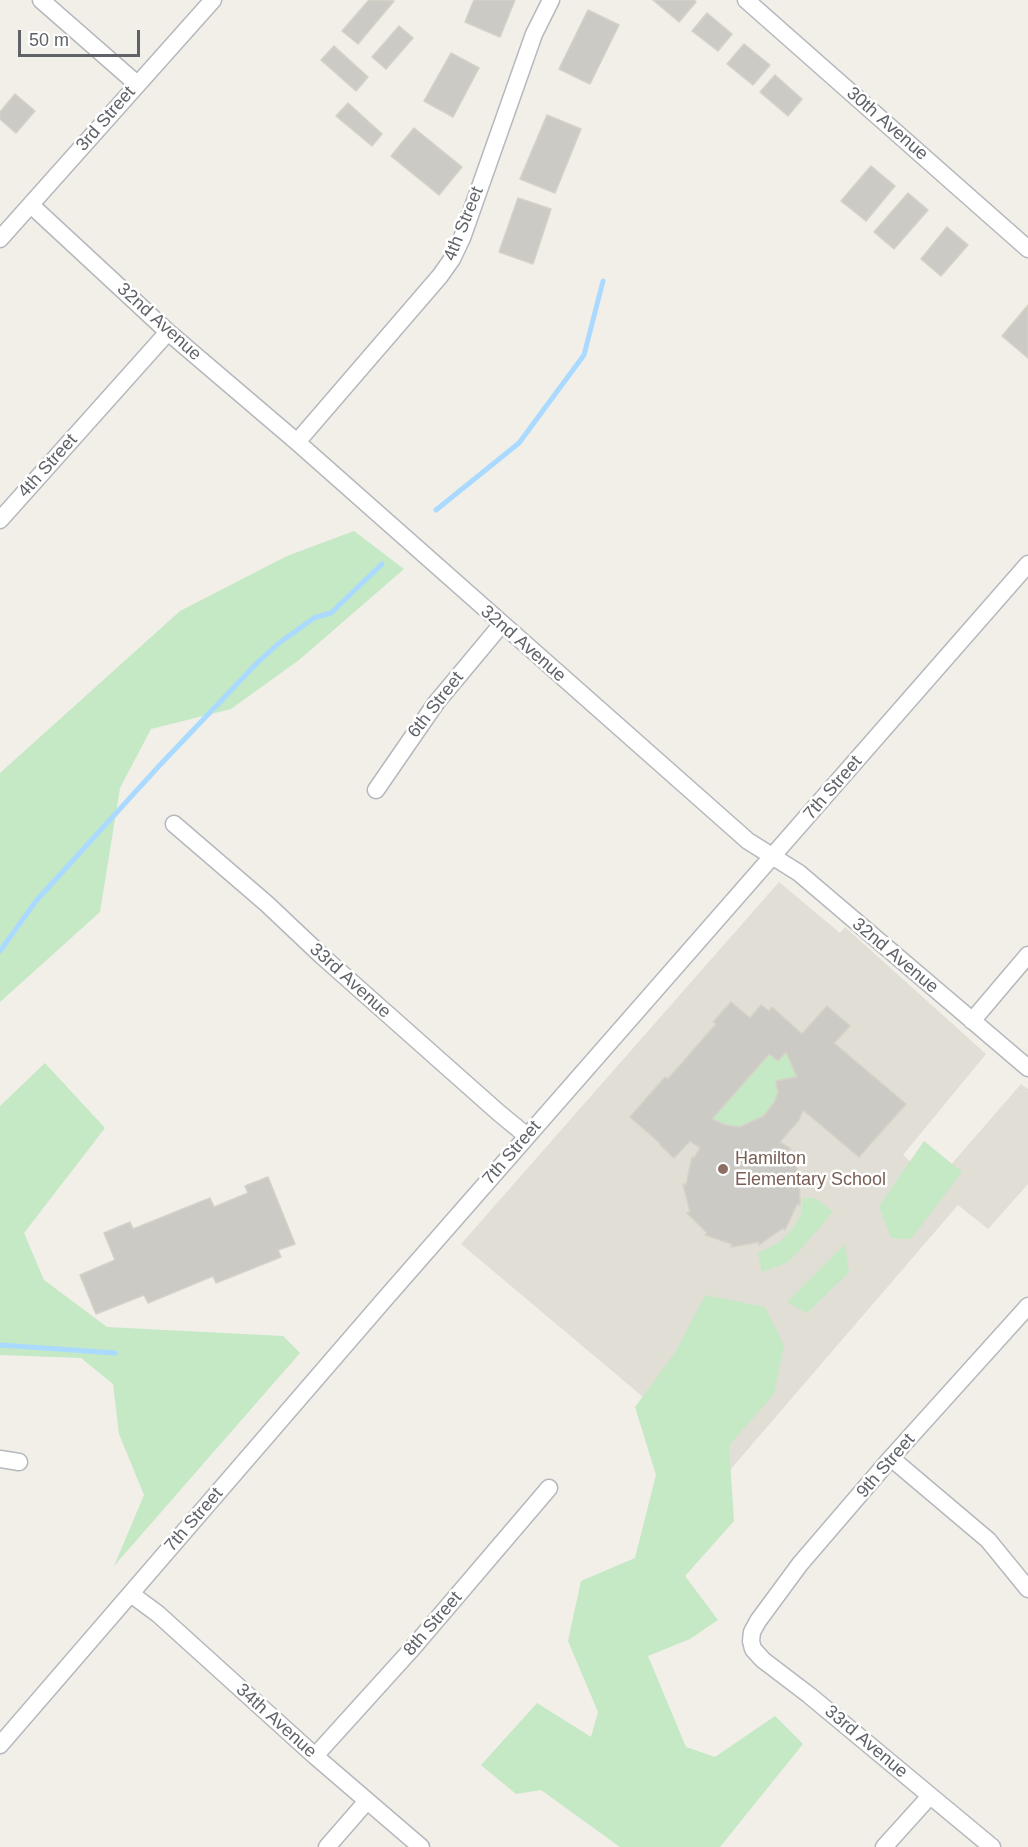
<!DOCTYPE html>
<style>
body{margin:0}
#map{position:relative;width:1028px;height:1847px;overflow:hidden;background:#f1efe8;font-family:Helvetica,sans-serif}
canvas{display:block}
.scale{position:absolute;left:18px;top:30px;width:122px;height:27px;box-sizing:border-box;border:3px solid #5f6368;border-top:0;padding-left:8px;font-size:18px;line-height:21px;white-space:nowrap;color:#5f6368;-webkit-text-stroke:4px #fff;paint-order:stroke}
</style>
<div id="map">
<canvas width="1028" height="1847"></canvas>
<div class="scale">50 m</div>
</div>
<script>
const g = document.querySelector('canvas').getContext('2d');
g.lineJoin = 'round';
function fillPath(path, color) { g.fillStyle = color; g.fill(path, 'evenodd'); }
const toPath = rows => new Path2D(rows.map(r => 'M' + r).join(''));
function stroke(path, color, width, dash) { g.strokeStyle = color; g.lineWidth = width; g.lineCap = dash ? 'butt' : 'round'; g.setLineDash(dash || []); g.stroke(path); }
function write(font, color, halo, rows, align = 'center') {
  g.font = font + ' Helvetica,sans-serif'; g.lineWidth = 5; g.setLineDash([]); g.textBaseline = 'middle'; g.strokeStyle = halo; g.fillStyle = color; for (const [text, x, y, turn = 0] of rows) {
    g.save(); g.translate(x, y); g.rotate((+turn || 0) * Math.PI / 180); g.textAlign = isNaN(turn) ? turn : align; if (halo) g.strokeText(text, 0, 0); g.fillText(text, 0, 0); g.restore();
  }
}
fillPath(toPath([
 [779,882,840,933,845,927,986,1054,903,1155,935,1183,1021,1084,1028,1089,1028,1184,988,1229,958,1205,730,1470,461,1244]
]), '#e1ded6');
fillPath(toPath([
 [354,531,404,569,299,660,231,709,151,729,120,788,100,912,0,1002,0,773,180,611,287,556],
 [786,1052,797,1077,777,1081,778,1092,775,1101,764,1116,740,1127,725,1125,712,1119,769,1054,778,1061],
 [45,1063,105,1128,24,1233,44,1280,107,1327,283,1336,300,1353,114,1566,144,1495,119,1434,113,1384,81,1358,0,1355,0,1106],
 [924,1141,962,1172,911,1239,891,1238,879,1206],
 [803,1198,815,1198,833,1212,799,1251,786,1263,762,1272,758,1253,780,1242,793,1228,801,1214],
 [845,1244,849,1272,807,1313,787,1302],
 [705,1295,765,1307,784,1345,774,1394,729,1445,734,1521,685,1576,718,1620,690,1639,648,1656,686,1747,715,1757,775,1716,803,1744,720,1847,620,1847,541,1790,516,1794,481,1765,537,1703,591,1737,598,1712,568,1641,581,1581,635,1558,656,1475,635,1407,676,1351]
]), '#c5e8c5');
stroke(toPath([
 [436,510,519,443,584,355,603,281],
 [0,951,36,901,159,766,256,664,279,643,314,618,331,613,382,564],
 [0,1345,115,1353]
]), '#aadaff', 5);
const building = toPath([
 [369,0,394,1,358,44,342,31,369,0],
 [474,0,515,0,500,37,465,22,474,0],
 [653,0,694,0,696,2,679,22,653,0],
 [588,10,619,25,590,84,559,69,588,10],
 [707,13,732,34,718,51,692,31,707,13],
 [399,26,413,38,386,69,372,57,399,26],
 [744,44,770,65,753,85,727,64,744,44],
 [334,46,368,77,356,91,321,60,334,46],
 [451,53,479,68,453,117,424,101,451,53],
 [775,75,802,99,788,116,760,92,775,75],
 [15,94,35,111,16,133,0,119,0,112,15,94],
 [348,103,382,134,372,146,336,116,348,103],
 [547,115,581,129,555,193,520,179,547,115],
 [414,128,462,167,439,195,391,156,414,128],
 [871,166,895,186,866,221,841,201,871,166],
 [908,193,928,210,894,249,874,232,908,193],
 [518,198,551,209,533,264,499,252,518,198],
 [947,227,968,245,941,276,921,259,947,227],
 [1028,305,1028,358,1002,336,1028,305],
 [731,1002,750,1018,761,1005,769,1011,772,1007,802,1034,827,1006,850,1026,834,1043,906,1104,859,1157,803,1110,799,1120,780,1142,791,1149,787,1151,802,1177,799,1177,800,1205,797,1204,785,1230,783,1228,759,1245,759,1242,731,1247,732,1244,705,1235,707,1233,687,1213,690,1212,683,1184,686,1185,692,1157,694,1158,700,1148,690,1141,674,1158,660,1145,661,1144,630,1117,665,1077,668,1079,716,1024,713,1022,731,1002],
 [786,1052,797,1077,776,1081,778,1092,775,1101,764,1116,740,1127,725,1125,712,1119,769,1054,778,1061,786,1052],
 [268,1177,295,1244,278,1250,281,1257,216,1283,213,1276,148,1303,144,1295,96,1314,80,1275,115,1260,104,1233,130,1222,133,1229,210,1198,214,1207,248,1193,245,1186,268,1177]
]);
fillPath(building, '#cccac5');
stroke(building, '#d6d1c6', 1.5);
const minor = toPath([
 [41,0,137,84],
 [746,0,1028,249],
 [31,205,168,332,297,442,748,841,799,873,1028,1068],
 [0,239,213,0],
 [297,442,440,276,452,259,462,238,534,34,551,0],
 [0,520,168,332],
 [376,790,436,703,501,625],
 [174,824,267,904,322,956,499,1113,527,1136],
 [972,1021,1028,955],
 [891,1458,988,1540,1028,1589],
 [0,1459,19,1462],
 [131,1594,158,1614,315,1756,421,1847],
 [0,1745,384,1300,1028,564],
 [315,1756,410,1651,549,1488],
 [327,1847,367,1801],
 [884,1847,930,1796],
 [992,1847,809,1695,763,1660,753,1649,751,1641,752,1632,758,1621,800,1564,891,1458,1028,1306]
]);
stroke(minor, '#b5b8bc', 19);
stroke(minor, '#fff', 16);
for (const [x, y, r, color] of [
 [723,1169,6,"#8d6e63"]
]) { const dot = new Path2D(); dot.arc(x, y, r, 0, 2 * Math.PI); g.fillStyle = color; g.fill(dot); stroke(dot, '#fff', 2); }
write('18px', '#5f6368', '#fff', [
 ["3rd Street",106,119,-49],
 ["30th Avenue",887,124,41],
 ["4th Street",464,224,-68],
 ["32nd Avenue",159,322,42],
 ["4th Street",48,466,-48],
 ["32nd Avenue",523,644,41],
 ["6th Street",436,705,-52],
 ["7th Street",833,788,-49],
 ["32nd Avenue",895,956,40],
 ["33rd Avenue",350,981,42],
 ["7th Street",512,1153,-49],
 ["9th Street",886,1466,-49],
 ["7th Street",194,1520,-49],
 ["8th Street",433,1624,-49],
 ["34th Avenue",276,1721,42],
 ["33rd Avenue",866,1742,40]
]);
write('18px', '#785e54', '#fff', [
 ["Hamilton",735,1159],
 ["Elementary School",735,1180]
], 'left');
</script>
